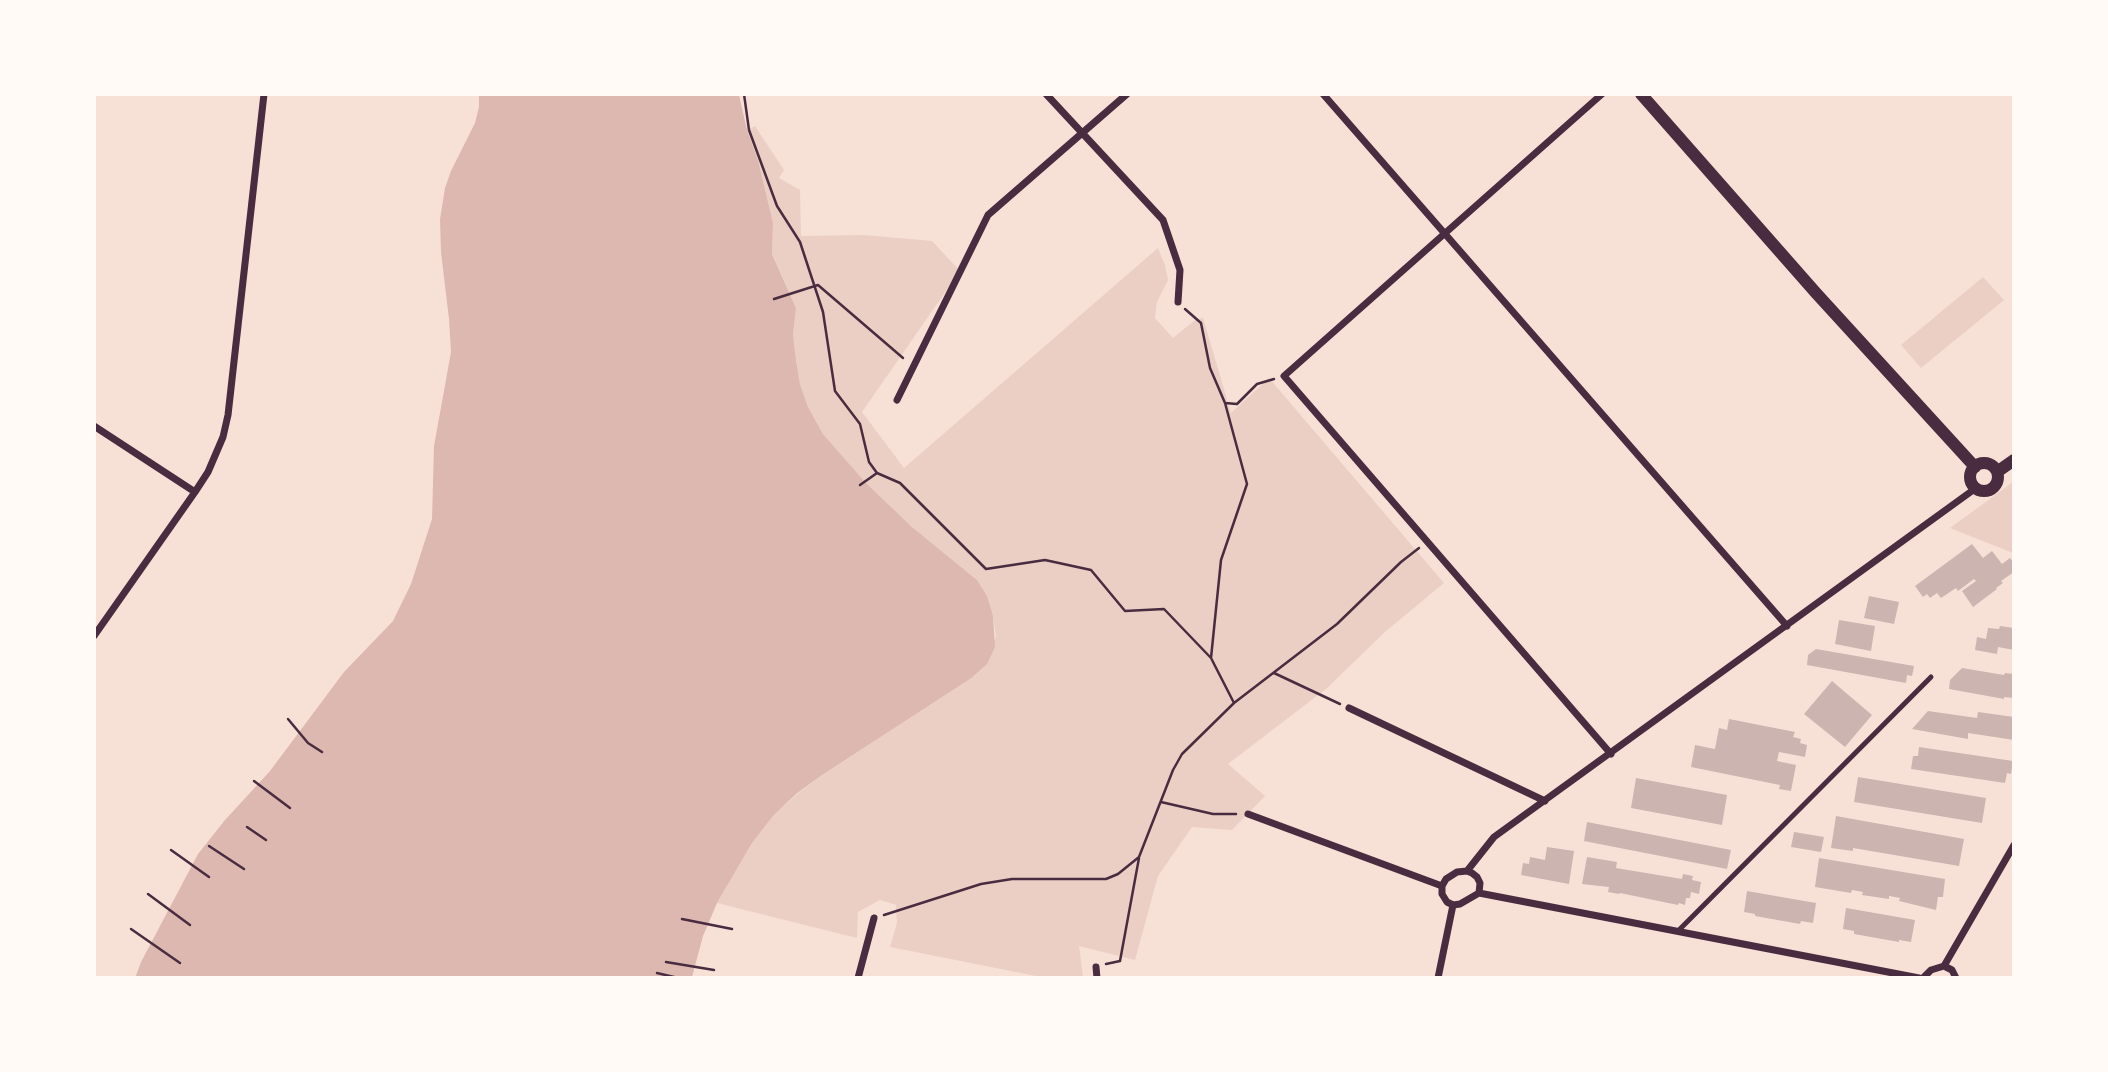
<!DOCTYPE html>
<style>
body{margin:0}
#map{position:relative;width:2108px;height:1072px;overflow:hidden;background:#f7e1d7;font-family:Jost,sans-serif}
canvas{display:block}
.frame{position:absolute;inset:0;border:96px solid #fffaf5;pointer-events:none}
</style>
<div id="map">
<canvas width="2108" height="1072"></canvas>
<div class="frame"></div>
</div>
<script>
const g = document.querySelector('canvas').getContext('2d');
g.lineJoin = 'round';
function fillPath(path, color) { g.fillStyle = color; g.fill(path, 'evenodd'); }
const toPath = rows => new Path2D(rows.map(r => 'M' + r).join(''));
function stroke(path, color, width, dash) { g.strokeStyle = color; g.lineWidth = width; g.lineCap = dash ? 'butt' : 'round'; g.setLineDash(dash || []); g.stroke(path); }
fillPath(toPath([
 [755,126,784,170,779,178,800,190,801,236,864,235,932,241,960,271,862,412,904,468,1158,248,1165,265,1168,280,1157,302,1155,318,1173,338,1195,320,1203,318,1231,413,1269,378,1444,583,1386,631,1326,689,1228,764,1265,796,1232,830,1192,827,1158,876,1135,960,1079,946,1083,977,1041,977,890,947,897,923,896,905,880,900,858,912,857,938,717,903,752,843,773,816,796,795,822,775,970,679,996,637,993,616,977,580,912,527,865,482,823,434,808,407,800,384,796,360,793,335,796,308,772,253,773,223,758,160,747,130],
 [1983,277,2004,300,1921,368,1901,345],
 [2013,482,2013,553,1950,528]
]), '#ebcfc5');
fillPath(toPath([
 [479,95,739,95,747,130,758,160,773,223,772,254,796,308,793,335,796,360,800,384,808,407,823,434,865,482,912,527,977,580,987,596,993,616,995,647,987,664,970,679,822,775,796,794,773,816,752,843,717,903,703,936,692,977,135,978,141,962,198,854,225,820,270,771,344,672,393,621,411,584,432,519,434,446,451,352,449,319,441,252,440,219,445,188,451,171,475,123,479,107]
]), '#dcb8b0');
fillPath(toPath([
 [1972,544,1983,558,1992,551,2002,564,2010,558,2014,563,2014,572,2001,581,2003,583,1996,588,1997,589,1973,607,1962,591,1976,581,1974,579,1958,591,1956,588,1941,598,1937,593,1930,598,1927,594,1923,597,1915,586],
 [1869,596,1899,602,1894,624,1864,618],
 [1839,620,1875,626,1871,651,1835,644],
 [2000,626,2014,628,2014,650,1998,647,1997,654,1975,650,1977,637,1986,639,1988,628,1999,629],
 [1816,649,1914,666,1912,676,1907,675,1906,683,1807,665,1808,655],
 [1962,668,2004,675,2005,673,2014,674,2014,698,2004,697,2004,699,1949,689,1950,680],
 [1832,681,1872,715,1845,747,1804,714],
 [1928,711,1977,718,1978,712,2014,717,2014,740,1968,733,1968,739,1912,729],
 [1729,719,1795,732,1793,737,1801,739,1800,743,1807,745,1805,757,1779,752,1777,761,1796,765,1791,791,1779,789,1780,785,1691,767,1695,745,1715,749,1719,728,1727,730],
 [1919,747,2013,761,2011,774,2007,773,2005,783,1911,769,1913,756,1918,756],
 [1858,777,1986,798,1982,823,1854,802],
 [1636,778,1727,795,1722,825,1631,808],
 [1836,816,1964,839,1959,866,1853,848,1853,851,1831,848],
 [1587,822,1731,850,1727,869,1584,841],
 [1794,832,1824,837,1821,852,1791,847],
 [1547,847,1574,851,1569,884,1521,875,1523,863,1529,864,1530,857,1545,860],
 [1587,857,1617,862,1616,868,1682,879,1683,874,1693,876,1692,880,1701,882,1699,894,1691,892,1690,898,1686,898,1685,905,1679,903,1678,905,1620,893,1619,894,1608,892,1609,887,1582,884],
 [1819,858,1945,879,1943,897,1938,897,1936,910,1899,901,1900,898,1889,896,1889,899,1862,895,1863,892,1852,890,1851,893,1815,887],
 [1747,891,1816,903,1813,923,1801,921,1800,924,1755,916,1755,914,1744,912],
 [1846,908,1915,920,1911,942,1899,940,1899,942,1854,934,1854,931,1843,929]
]), '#ccb4b1');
stroke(toPath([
 [744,94,749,130,777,206,800,242,823,312,835,391,860,424,869,462,877,473,900,483,986,569,1045,560,1091,570,1125,611,1164,609,1211,658,1234,703],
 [774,299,818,285,903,358],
 [1185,309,1201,323,1210,368,1225,403,1247,484,1221,560,1211,658],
 [1225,403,1237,404,1257,384,1274,379],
 [860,485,877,473],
 [1274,673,1340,704],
 [288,719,308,743,322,752],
 [254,781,290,808],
 [1161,802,1213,814,1236,814],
 [247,827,266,840],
 [209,846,244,869],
 [171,850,209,877],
 [148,894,190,925],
 [884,915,981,884,1012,879,1106,879,1118,874,1139,857,1173,770,1182,754,1234,703,1337,624,1401,562,1419,548],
 [682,919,732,929],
 [131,929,180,963],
 [666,962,714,970],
 [1106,964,1120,961,1139,858],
 [657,973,678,978]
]), '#4a2c40', 2.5);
stroke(toPath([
 [1678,931,1931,677]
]), '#4a2c40', 5);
stroke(toPath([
 [1046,94,1163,220,1180,270,1178,302],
 [1323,94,1787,626],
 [1602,94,1284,376,1611,754],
 [897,400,988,215,1127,94],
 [94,426,195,492],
 [94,636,195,492,208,472,223,437,228,415,264,94],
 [1349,708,1545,801],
 [1248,814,1442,886],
 [1467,871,1494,837,1976,488],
 [1467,871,1472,873,1477,877,1480,883,1479,893,1460,904,1453,905,1447,902,1442,894,1442,886,1446,879,1457,872,1467,871],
 [1479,893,1919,978],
 [1944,966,2014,845],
 [1096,967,1097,978],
 [858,978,874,918],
 [1438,978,1453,905],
 [1923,978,1931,970,1944,966,1952,970,1956,978]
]), '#4a2c40', 7);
stroke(toPath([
 [1641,94,1816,293,1975,467],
 '1970 477a14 14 0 1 1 28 0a14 14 0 1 1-28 0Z',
 [1997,472,2014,460]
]), '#4a2c40', 12);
</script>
